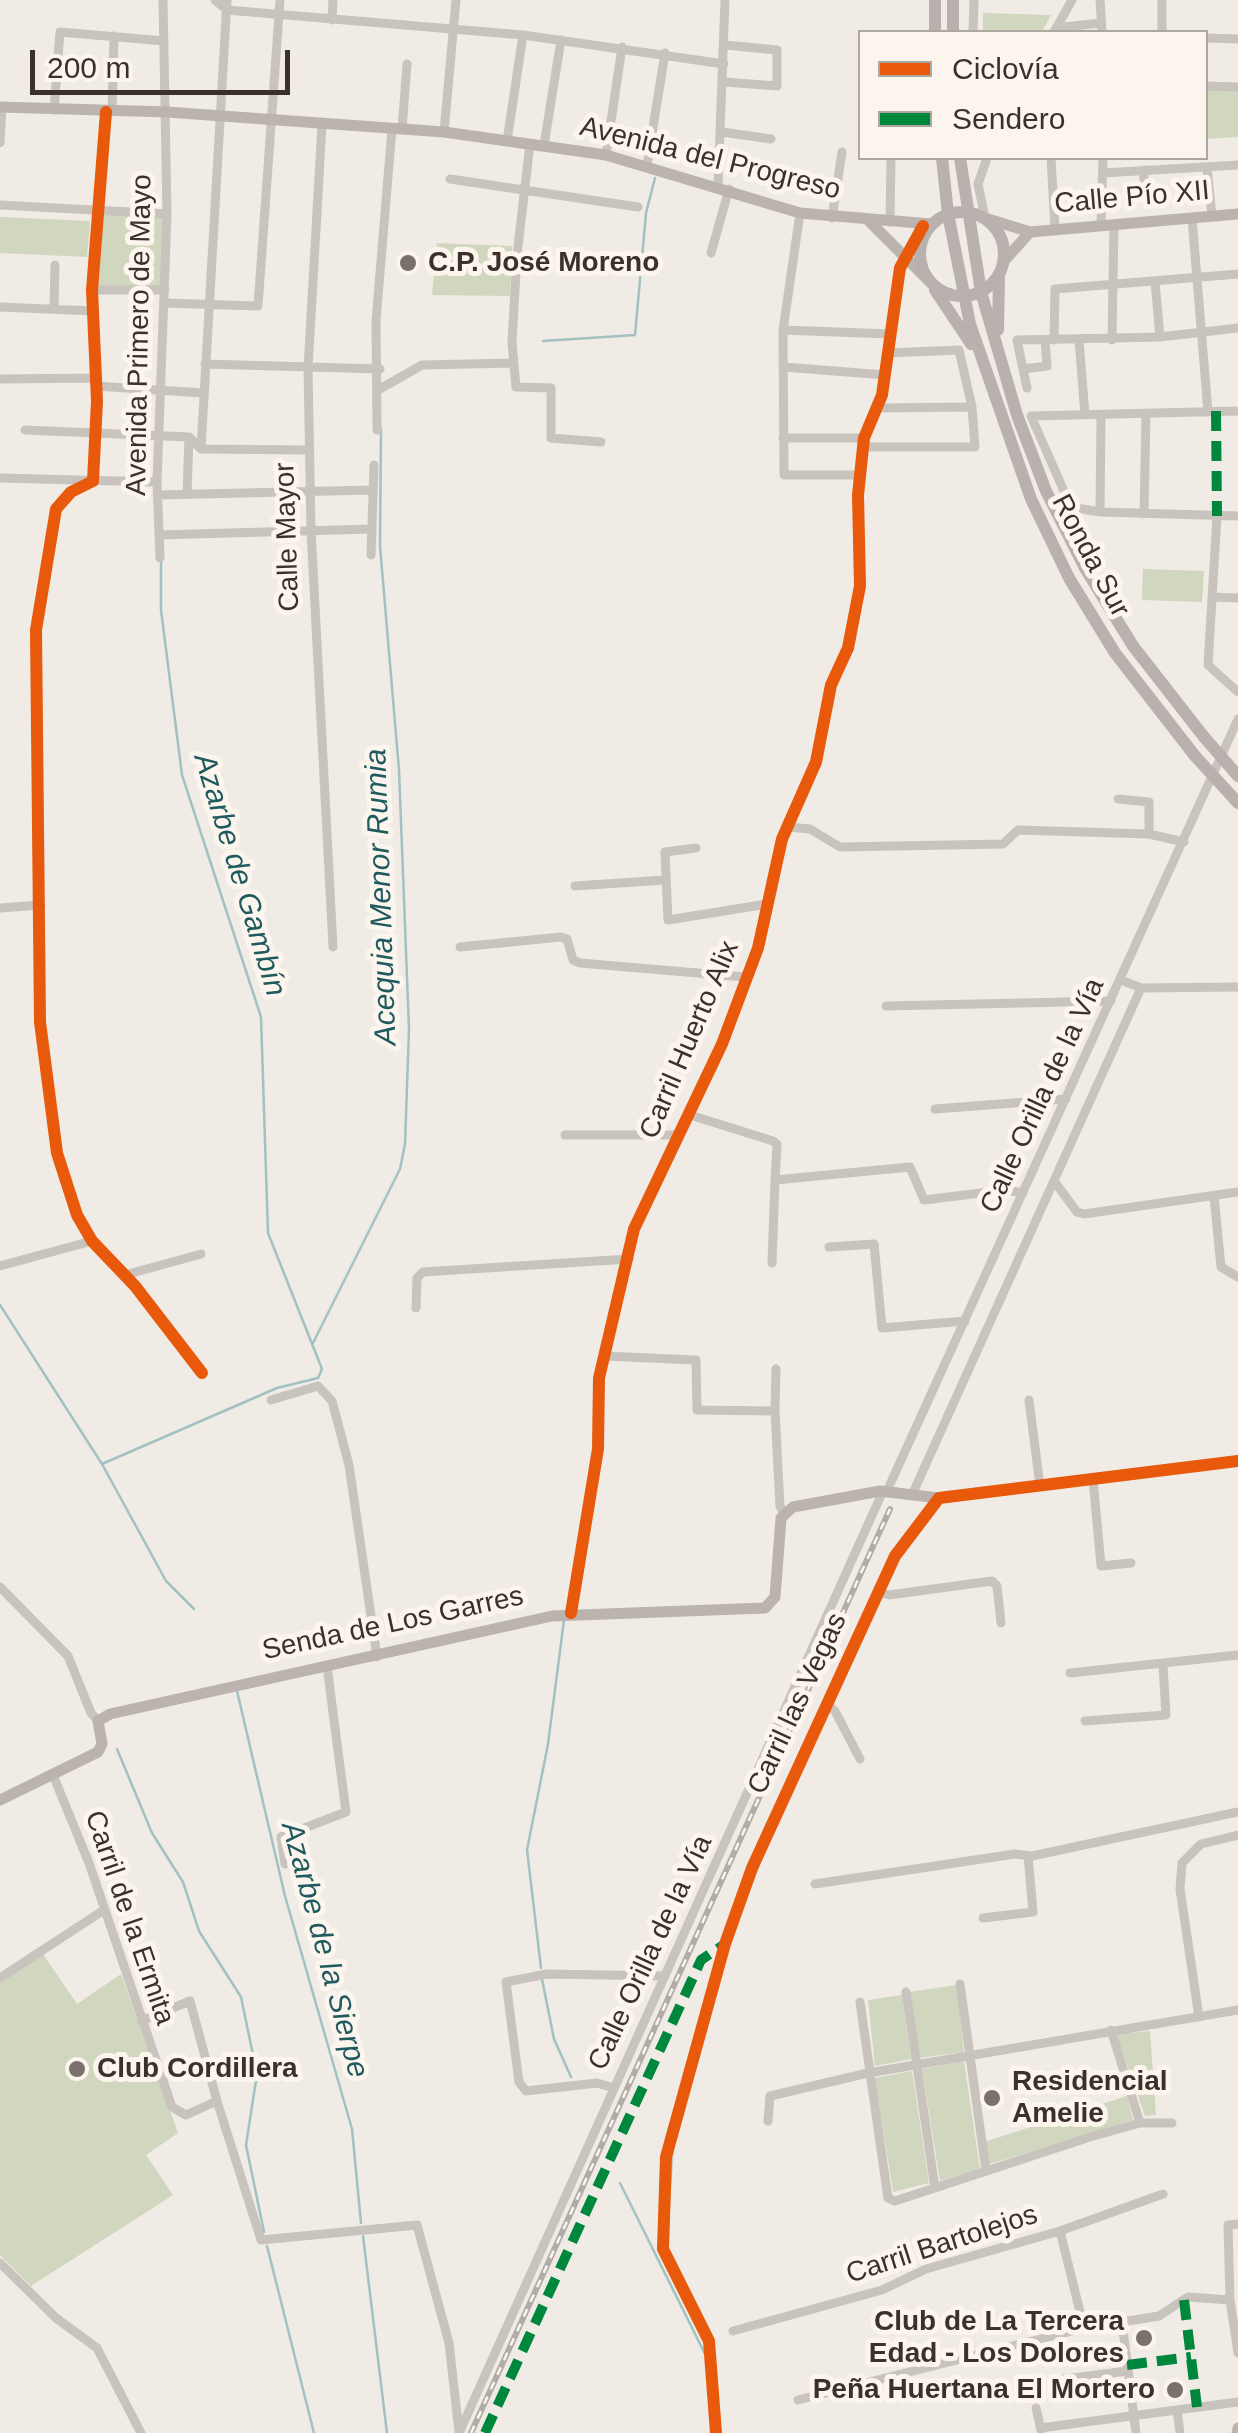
<!DOCTYPE html>
<meta charset="utf-8">
<style>
body{margin:0}
#map{position:relative;width:1238px;height:2433px;overflow:hidden;background:#f0ebe5;font-family:Helvetica,sans-serif}
canvas{display:block}
.legend{position:absolute;left:858px;top:30px;width:350px;height:130px;box-sizing:border-box;background:#fbf5ee;border:2px solid #aea6a0;margin:0;padding:12px 18px;list-style:none;font-size:30px;color:#3b302b}
.legend li{display:flex;align-items:center;gap:20px;height:50px}
.legend b{width:50px;border:2px solid #aea6a0}
.scale{position:absolute;left:30px;top:50px;width:260px;height:45px;box-sizing:border-box;border:5px solid #3b302b;border-top:0;padding-left:12px;font-size:30px;line-height:35px;white-space:nowrap;color:#3b302b;-webkit-text-stroke:8px #fbf5ee;paint-order:stroke}
</style>
<div id="map">
<canvas width="1238" height="2433"></canvas>
<ul class="legend">
<li><b style="height:12px;background:#e8590c"></b>Ciclovía</li>
<li><b style="height:12px;background:#00873e"></b>Sendero</li>
</ul>
<div class="scale">200 m</div>
</div>
<script>
const g = document.querySelector('canvas').getContext('2d');
g.lineJoin = 'round';
function fillPath(path, color) { g.fillStyle = color; g.fill(path, 'evenodd'); }
const toPath = rows => new Path2D(rows.map(r => 'M' + r).join(''));
function stroke(path, color, width, dash) { g.strokeStyle = color; g.lineWidth = width; g.lineCap = dash ? 'butt' : 'round'; g.setLineDash(dash || []); g.stroke(path); }
function write(font, color, halo, rows, align = 'center') {
  g.font = font + ' Helvetica,sans-serif'; g.lineWidth = 10; g.setLineDash([]); g.textBaseline = 'middle'; g.strokeStyle = halo; g.fillStyle = color; for (const [text, x, y, turn = 0] of rows) {
    g.save(); g.translate(x, y); g.rotate((+turn || 0) * Math.PI / 180); g.textAlign = isNaN(turn) ? turn : align; if (halo) g.strokeText(text, 0, 0); g.fillText(text, 0, 0); g.restore();
  }
}
fillPath(toPath([
 [983,13,1051,15,1042,32,983,32],
 [1206,86,1238,87,1238,137,1206,139],
 [98,211,167,214,165,290,92,290],
 [0,217,90,221,87,257,0,253],
 [437,243,512,246,510,296,432,295],
 [1143,569,1204,571,1202,602,1142,600],
 [43,1954,77,2004,121,1974,178,2133,146,2155,173,2195,31,2286,0,2255,0,1982],
 [957,1985,964,2052,919,2058,909,1992],
 [902,1995,911,2059,875,2066,868,2000],
 [1150,2031,1156,2115,1145,2116,1116,2034],
 [964,2061,980,2169,940,2181,922,2069],
 [912,2071,929,2183,893,2192,875,2078],
 [1127,2096,1133,2120,987,2165,984,2142]
]), '#d1d6bf');
stroke(toPath([
 [543,341,635,335,646,213,655,178],
 [0,1305,102,1464,166,1581,194,1609],
 [313,1343,400,1169,405,1144,409,1029,399,770,380,546,381,428],
 [102,1464,277,1388,318,1378,322,1369,268,1233,261,1017,182,775,161,610,161,562],
 [237,1691,285,1896,352,2129,361,2223],
 [117,1749,152,1833,183,1882,199,1931,241,1997,257,2074,246,2145,264,2232],
 [541,1968,527,1850,548,1744,564,1620],
 [542,1979,554,2039,571,2077],
 [620,2183,706,2356],
 [363,2236,387,2433],
 [267,2246,314,2433]
]), '#a1c2c1', 2.5);
stroke(toPath([
 [215,0,227,10,523,35,724,64],
 [1100,0,1102,32],
 [332,20,333,0],
 [1056,28,1100,23],
 [973,32,974,0],
 [1054,32,1072,0],
 [1162,32,1162,0],
 [1206,38,1238,39],
 [724,82,777,86,777,50,725,45],
 [1206,86,1238,87],
 [54,110,60,32,164,41],
 [106,112,92,290,97,401,93,481,71,492,56,509,36,630,40,1022,57,1153,77,1215,92,1241,135,1286,202,1373],
 [112,112,114,36],
 [322,125,308,368,311,530,333,947],
 [402,129,407,64],
 [444,132,456,0],
 [722,132,771,139],
 [507,141,523,35],
 [0,143,2,107],
 [530,144,517,255,512,342,516,387,551,388,551,438,601,442],
 [544,145,561,40],
 [606,155,622,47],
 [1051,158,1055,229],
 [647,165,665,53],
 [1207,167,1212,216],
 [1144,170,1144,195],
 [1103,173,1238,165],
 [450,179,638,207],
 [718,185,725,0],
 [0,205,167,214],
 [800,213,783,330,784,475,860,475],
 [832,218,842,152],
 [985,218,978,184,987,158],
 [1192,218,1208,412],
 [890,222,891,158],
 [1101,225,1103,158],
 [711,253,729,189],
 [1155,281,1160,337],
 [92,290,165,290],
 [165,303,258,306,280,0],
 [0,307,93,311],
 [54,309,55,265],
 [783,330,890,334],
 [1054,340,1055,289,1238,274],
 [1079,340,1085,415],
 [1112,340,1114,224],
 [205,364,380,369],
 [784,367,885,375],
 [1023,369,1047,366,1045,340],
 [0,379,96,378],
 [96,386,203,393],
 [1027,388,1017,340,1160,337,1238,328],
 [378,390,422,365,514,363],
 [877,408,972,407],
 [1238,411,1031,416,1071,507,1100,512,1238,516],
 [25,430,189,437,201,449],
 [377,430,376,321,392,129],
 [783,438,864,438],
 [863,447,975,447,972,407,959,350,887,353],
 [201,449,227,0],
 [201,449,310,450],
 [0,478,157,482],
 [187,494,189,437],
 [158,495,372,490],
 [1100,512,1101,417],
 [1144,514,1146,415],
 [1217,516,1208,665,1238,692],
 [159,535,372,529],
 [371,555,374,465],
 [160,558,157,482,167,214,163,0],
 [1212,597,1238,598],
 [1118,799,1149,802,1149,834],
 [787,827,810,829,840,847,1003,844,1018,830,1149,834,1184,842],
 [696,848,665,852,668,920,767,904],
 [575,886,665,880],
 [0,908,41,905],
 [460,947,561,937,567,939,573,960,580,963,745,977],
 [1121,980,1141,988,1238,987],
 [886,1006,1111,1001],
 [935,1109,1066,1099],
 [690,1115,773,1141,777,1144,775,1180,910,1167,924,1200,1005,1190,1023,1193],
 [565,1135,677,1135],
 [1054,1181,1077,1212,1084,1214,1238,1192],
 [1214,1196,1221,1267,1238,1277],
 [829,1247,874,1244,882,1328,965,1321],
 [772,1263,775,1180],
 [0,1266,92,1241],
 [125,1275,201,1254],
 [416,1308,417,1278,423,1272,629,1259],
 [604,1356,696,1360,697,1410,775,1411,780,1506,784,1513],
 [271,1400,318,1386,332,1401,349,1465,377,1657],
 [1029,1400,1040,1486],
 [775,1411,776,1369],
 [1093,1479,1101,1566,1131,1563],
 [887,1491,1238,719],
 [912,1495,1141,988],
 [0,1587,68,1656,91,1713,98,1721],
 [878,1592,889,1595,992,1581,997,1586,1001,1623],
 [571,1613,598,1449,599,1378,634,1229,722,1044,758,948,782,839,816,762,831,685,848,648,860,586,858,495,864,438,882,395,900,268,923,226],
 [1070,1673,1238,1655],
 [826,1703,835,1711,860,1759],
 [1085,1721,1166,1715,1163,1666],
 [53,1775,89,1863,172,2107,186,2115,217,2101,261,2240,417,2225,449,2343,459,2432],
 [285,1864,281,1837,346,1812,327,1666],
 [815,1884,1015,1854,1032,1856,1238,1812],
 [983,1918,1033,1912,1028,1856],
 [0,1978,104,1910],
 [960,1984,986,2171],
 [906,1992,935,2188],
 [860,2002,888,2198,895,2201,1090,2137,1140,2123,1172,2123],
 [1199,2017,1180,1889,1182,1863,1201,1844,1238,1835],
 [141,2021,190,2001,217,2101],
 [1111,2030,1140,2123],
 [614,2088,597,2083,526,2091,519,2082,506,1982,547,1974,665,1976],
 [768,2121,770,2096,868,2073,1238,2010],
 [1238,2224,1228,2225,1230,2300,1238,2353],
 [1060,2231,1084,2328],
 [0,2263,56,2318,97,2348,141,2433],
 [1122,2322,1136,2433],
 [733,2331,882,2290,926,2269,1060,2231,1163,2194],
 [1056,2380,1128,2371],
 [798,2400,1084,2328,1159,2316,1188,2297,1230,2300],
 [1036,2408,1041,2430],
 [1177,2410,1180,2433],
 [1040,2428,1238,2402],
 [459,2433,883,1491],
 [716,2433,709,2341,663,2249,670,2137,725,1944,771,1824,895,1556,939,1498]
]), '#c9c3be', 9);
stroke(toPath([
 [0,107,167,112,444,132,606,155,800,213,931,224],
 [985,218,1030,232,1238,214],
 [869,221,928,280],
 [1004,261,1030,232],
 [0,1800,98,1752,102,1744,98,1721,110,1714,552,1616,765,1608,775,1597,781,1518,793,1507,880,1491,939,1498,1238,1461],
 [1237,2433,1238,2428]
]), '#bab3ae', 11);
stroke(toPath([
 [935,0,935,32],
 [953,0,953,32],
 [942,158,948,214,970,324,1031,499,1069,578,1115,653,1195,756],
 [960,158,981,292,1017,415,1046,491,1085,568,1133,646,1204,737],
 '920 254a42 42 0 1 1 84 0a42 42 0 1 1-84 0Z',
 [935,290,971,344],
 [998,330,999,275]
]), '#b8b1ad', 12);
const rail = toPath([
 [471,2433,890,1509]
]);
stroke(rail, '#b1aca8', 6);
stroke(rail, '#fbf5ee', 2.5, [8]);
stroke(toPath([
 [1204,737,1238,776],
 [1195,756,1238,803]
]), '#b8b1ad', 12);
stroke(toPath([
 [1216,411,1217,516],
 [1184,2300,1197,2407],
 [1127,2365,1191,2357],
 [485,2433,701,1960,725,1944]
]), '#00873e', 10, [20, 10]);
stroke(toPath([
 [106,112,92,290,97,401,93,481,71,492,56,509,36,630,40,1022,57,1153,77,1215,92,1241,135,1286,202,1373],
 [571,1613,598,1449,599,1378,634,1229,722,1044,758,948,782,839,816,762,831,685,848,648,860,586,858,495,864,438,882,395,900,268,923,226],
 [716,2433,709,2341,663,2249,666,2157,725,1944,752,1868,895,1556,939,1498,1238,1461]
]), '#e8590c', 12);
for (const [x, y, r, color] of [
 [408,263,10,"#7a716c"],
 [77,2069,10,"#7a716c"],
 [992,2098,10,"#7a716c"],
 [1144,2338,10,"#7a716c"],
 [1175,2390,10,"#7a716c"]
]) { const dot = new Path2D(); dot.arc(x, y, r, 0, 2 * Math.PI); g.fillStyle = color; g.fill(dot); stroke(dot, '#fbf5ee', 4); }
write('28px', '#3b302b', '#fbf5ee', [
 ["Avenida del Progreso",710,159,14],
 ["Calle Pío XII",1132,198,-5],
 ["Avenida Primero de Mayo",140,335,-89],
 ["Calle Mayor",288,537,-92],
 ["Ronda Sur",1090,556,62],
 ["Carril Huerto Alix",690,1040,-67],
 ["Calle Orilla de la Vía",1043,1096,-65],
 ["Senda de Los Garres",393,1624,-12],
 ["Carril las Vegas",798,1704,-65],
 ["Carril de la Ermita",129,1918,71],
 ["Calle Orilla de la Vía",651,1953,-65],
 ["Carril Bartolejos",942,2245,-18]
]);
write('bold 28px', '#3b302b', '#fbf5ee', [
 ["C.P. José Moreno",428,263],
 ["Club Cordillera",97,2069],
 ["Residencial",1012,2082],
 ["Amelie",1012,2114],
 ["Club de La Tercera",1124,2322,"right"],
 ["Edad - Los Dolores",1124,2354,"right"],
 ["Peña Huertana El Mortero",1155,2390,"right"]
], 'left');
write('italic 30px', '#1f5a5e', '#fbf5ee', [
 ["Azarbe de Gambín",239,875,73],
 ["Acequia Menor Rumia",382,897,-92],
 ["Azarbe de la Sierpe",324,1950,75]
]);
</script>
